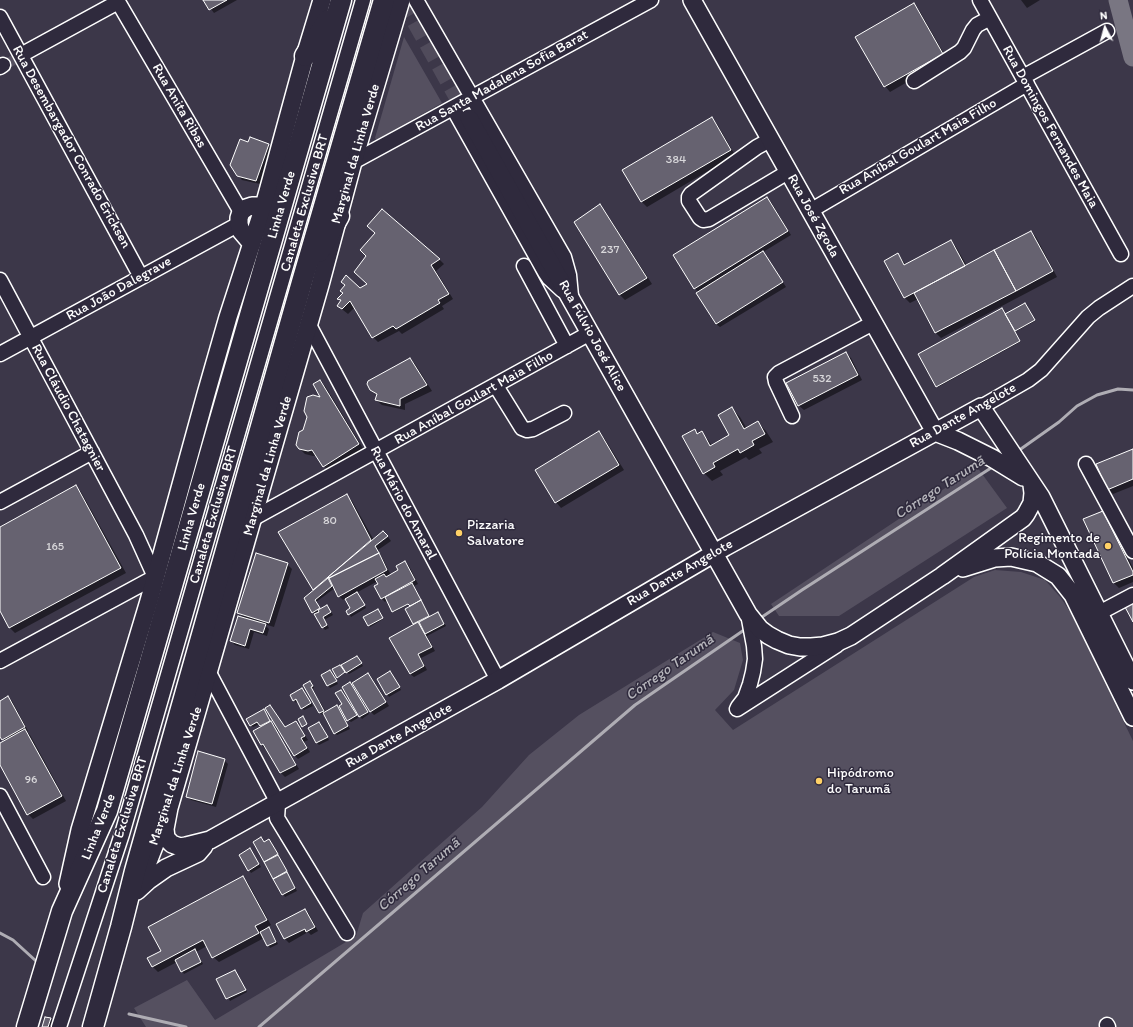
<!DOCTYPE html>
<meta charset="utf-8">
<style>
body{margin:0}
#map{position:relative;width:1133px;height:1027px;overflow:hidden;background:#3c3749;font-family:Itim,sans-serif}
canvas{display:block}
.north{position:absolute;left:1085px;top:8px;width:40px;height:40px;-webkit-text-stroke:3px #2f2a3d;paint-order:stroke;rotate:354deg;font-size:11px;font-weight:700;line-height:16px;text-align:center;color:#fff}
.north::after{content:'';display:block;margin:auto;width:14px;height:18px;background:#fff;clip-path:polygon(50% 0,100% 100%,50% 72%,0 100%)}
</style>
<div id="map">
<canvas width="1133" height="1027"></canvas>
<div class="north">N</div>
</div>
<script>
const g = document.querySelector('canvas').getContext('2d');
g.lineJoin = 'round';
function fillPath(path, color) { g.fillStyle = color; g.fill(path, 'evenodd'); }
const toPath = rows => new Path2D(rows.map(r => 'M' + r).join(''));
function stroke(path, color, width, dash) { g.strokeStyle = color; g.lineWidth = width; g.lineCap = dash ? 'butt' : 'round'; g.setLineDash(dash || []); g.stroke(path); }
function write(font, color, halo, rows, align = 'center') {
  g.font = font + ' Itim,sans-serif'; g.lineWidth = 3; g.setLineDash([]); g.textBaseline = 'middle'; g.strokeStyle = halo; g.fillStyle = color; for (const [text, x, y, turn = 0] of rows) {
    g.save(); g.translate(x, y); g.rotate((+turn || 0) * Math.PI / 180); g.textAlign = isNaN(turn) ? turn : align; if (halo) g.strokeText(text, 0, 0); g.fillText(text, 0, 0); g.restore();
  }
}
fillPath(toPath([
 [404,37,442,103,376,140,375,138],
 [14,54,19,63,9,68,5,59],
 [977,467,1007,508,839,616,779,616,771,604],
 [995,570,1021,572,1045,580,1061,598,1072,615,1133,741,1133,1027,146,1027,134,1008,187,980,215,1020,356,936,363,913,482,807,529,755,579,715,713,632,740,643,743,660,734,690,715,710,733,730,974,577]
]), '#555060');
fillPath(toPath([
 [204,0,237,0,214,13],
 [1021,0,1040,0,1027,8],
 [914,5,919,10,947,59,890,92,885,86],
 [711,118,717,124,735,155,647,207,642,202,623,170],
 [249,143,268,145,272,148,260,184,242,180,238,175],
 [767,199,771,202,791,235,763,252,786,287,720,327,716,324,698,292,695,288],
 [600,206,605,211,652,284,625,300,620,295,575,222],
 [1031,232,1036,237,1057,277,941,338,936,333,918,299,910,303,905,298,885,261,898,254,906,265,951,241,956,247,967,266],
 [439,259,444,264,436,271,453,299,442,306,444,309,402,334,399,331,378,342,373,337,355,307,348,314,338,306,342,302,339,299,344,294,360,289],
 [1025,304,1035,321,1015,332,1020,342,938,387,937,386,1005,315],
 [846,353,851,358,862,380,804,410,798,405],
 [410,359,415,364,432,391,405,404,405,410,382,405,376,400,377,395,371,390],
 [320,381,325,386,364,450,329,471,324,466,317,455,313,456,305,454,300,449,304,431,322,399],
 [732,409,740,417,747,429,758,423,766,431,773,442,759,449,762,453,749,460,746,457,720,471,723,475,712,481,704,473,694,430,699,434,701,433,709,441,712,446,731,435],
 [599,433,604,438,624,470,561,508,556,502],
 [1133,450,1133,486,1113,494,1108,489],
 [76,487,81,492,126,573,15,633,10,628,0,609,0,528],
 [346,495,352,501,376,544,376,546,388,537,391,541,378,550,391,575,399,570,405,562,409,566,418,584,414,586,430,618,438,613,446,626,427,636,435,651,421,658,427,670,414,677,410,674,415,625,414,623,412,607,410,604,394,612,388,600,385,602,381,598,380,584,378,581,356,593,352,608,346,598,343,600,339,596,335,588,316,602,321,610,329,609,333,615,324,620,329,628,325,630,313,612,314,590,313,589],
 [420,622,423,628,417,623],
 [1103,512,1108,517,1133,568,1133,582,1119,588,1114,583],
 [287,564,292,569,274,627,264,624,269,629,267,636,254,632,249,649,235,645,231,641,245,619,238,612],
 [365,606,366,608,351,617,350,615],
 [378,611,383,619,370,627,364,618],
 [359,659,363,666,349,674,347,672],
 [330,671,338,684,330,688,322,675],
 [390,672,401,690,389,697,378,679],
 [368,674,372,678,389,706,374,715,370,711],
 [310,682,314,688,312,689,326,712,339,709,350,729,337,735,335,733,325,714,323,715,320,713,304,686],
 [350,683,369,714,362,719,360,716],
 [302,689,313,706,304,710,298,701,296,703,294,700],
 [341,691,358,718,351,722,348,720],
 [8,698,12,701,28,731,27,732,30,735,66,801,33,819,28,814,0,763,0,744,5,741,0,734,0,702],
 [264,711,271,722,277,728,285,728,296,722,299,726,308,740,304,742,310,752,298,759,294,755,279,730,277,731,299,769,285,777,281,773,267,748,265,749,262,745,254,731,262,727,260,724,253,727,251,725],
 [319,723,329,740,319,745,317,743],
 [224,760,228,764,216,807,191,800,187,797],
 [269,841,297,891,285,897,254,843,265,843],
 [250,849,261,867,251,873,249,870],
 [243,878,248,883,271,925,267,927,271,931,278,944,270,948,264,938,219,962,213,957,207,946,196,952,203,964,184,974,177,962,158,972,153,967,149,959,162,951],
 [305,910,309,914,318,931,311,935,308,932,289,943,285,939,277,925],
 [235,971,247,992,230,1001,218,980],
 [51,1019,53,1022,51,1027,43,1027]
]), '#0007');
stroke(toPath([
 [1018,451,1059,422,1077,406,1097,395,1118,389,1133,390],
 [759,619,802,590,994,466],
 [0,933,13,940,36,961],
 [129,1014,186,1027],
 [259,1027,635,705,747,628]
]), '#afadb4', 3);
stroke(toPath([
 [1118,0,1133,57]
]), '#797682', 19);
const building = toPath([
 [203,0,227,0,209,10,203,0],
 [914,3,943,54,884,87,855,37,914,3],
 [712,117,731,150,641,202,622,170,712,117],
 [250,137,269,144,256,181,237,176,230,165,240,139,248,142,250,137],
 [767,197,788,231,694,289,673,255,767,197],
 [600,204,647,278,619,295,574,222,600,204],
 [382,209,440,259,431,265,449,294,438,300,440,303,396,329,393,326,372,338,350,301,342,309,337,306,341,300,337,299,343,293,340,291,345,285,341,282,346,275,360,288,367,284,354,272,366,256,360,250,375,233,367,226,382,209],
 [1031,231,1053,271,1016,291,994,250,1031,231],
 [951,240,965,266,904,298,884,261,898,253,904,265,951,240],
 [994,250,1016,291,935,333,914,293,994,250],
 [763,251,783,282,716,324,696,293,763,251],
 [1025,303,1035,320,1015,331,1005,314,1025,303],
 [1002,308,1020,341,936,387,918,354,1002,308],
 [846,352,858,375,798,406,786,383,846,352],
 [410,358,427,385,400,399,400,406,375,400,377,394,370,390,367,384,368,381,410,358],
 [320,380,359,444,323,467,312,450,308,451,299,449,296,445,299,432,303,430,307,417,304,411,307,397,313,395,320,397,313,384,320,380],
 [732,407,744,429,758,421,765,434,752,441,754,445,740,453,738,449,713,463,715,467,703,474,682,436,695,429,697,434,702,431,710,446,729,435,718,415,732,407],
 [599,431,619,465,555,503,535,470,599,431],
 [1133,449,1133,479,1107,490,1096,464,1133,449],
 [76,485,121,568,9,628,0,611,0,527,76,485],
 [347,494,371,540,313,590,278,532,347,494],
 [1103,511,1133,572,1133,575,1113,583,1083,519,1103,511],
 [383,531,388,536,375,546,379,553,329,578,328,577,383,531],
 [256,553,288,563,269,623,237,613,256,553],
 [379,553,387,570,338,597,329,578,379,553],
 [405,561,415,580,381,599,374,586,378,584,375,579,384,574,386,577,398,570,396,566,405,561],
 [328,578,332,586,315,600,320,608,312,613,304,598,328,578],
 [412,583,421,600,410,606,408,604,392,612,385,597,412,583],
 [357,592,365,605,348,615,346,611,350,608,345,599,357,592],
 [421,600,429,616,413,624,405,609,421,600],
 [1133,603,1133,622,1125,607,1133,603],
 [327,605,331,612,323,617,327,625,322,628,314,614,319,612,318,610,327,605],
 [378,609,383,618,368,626,363,617,378,609],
 [438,612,444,624,425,634,419,622,438,612],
 [238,616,266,624,263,633,250,629,245,646,230,641,238,616],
 [418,622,432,647,418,654,424,666,410,674,389,638,418,622],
 [357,656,362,663,346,673,341,665,357,656],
 [340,665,345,672,337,678,332,669,340,665],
 [330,670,337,681,327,686,321,675,330,670],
 [390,671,400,687,386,695,377,679,390,671],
 [368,673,386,702,370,712,352,683,368,673],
 [310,681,313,686,311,687,324,711,319,713,303,685,310,681],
 [350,682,368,712,359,717,342,687,350,682],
 [302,688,311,703,301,709,296,699,293,701,290,695,302,688],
 [341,690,357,715,347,721,339,706,342,704,335,693,341,690],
 [8,696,25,727,2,740,0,737,0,701,8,696],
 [270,705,285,727,296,721,305,736,301,738,307,748,294,756,265,708,270,705],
 [337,705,348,726,334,734,323,713,337,705],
 [264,709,270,721,260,726,257,722,250,726,246,719,264,709],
 [303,716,307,724,302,727,298,719,303,716],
 [271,721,296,765,280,773,263,744,261,745,253,731,271,721],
 [319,722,328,737,316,743,308,728,319,722],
 [25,729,62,796,27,815,0,765,0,743,25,729],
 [198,751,225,759,212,804,186,797,198,751],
 [261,837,264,842,269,839,278,854,264,862,253,842,261,837],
 [250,848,259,864,248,871,239,855,250,848],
 [278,855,287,871,273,879,264,862,278,855],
 [287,872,295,888,282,895,273,879,287,872],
 [243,876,267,920,255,926,259,933,212,958,203,940,152,967,147,958,161,951,148,927,243,876],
 [305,909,315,927,306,932,305,929,284,939,276,924,305,909],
 [269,927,276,942,267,946,260,932,269,927],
 [195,949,201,962,181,972,175,960,195,949],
 [235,970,246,990,226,999,216,979,235,970],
 [45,1017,51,1018,48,1027,42,1027,45,1017]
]);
fillPath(building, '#666270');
stroke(building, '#fff', 1);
stroke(toPath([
 [403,0,469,118]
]), '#504b5b', 17, [17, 8]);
const minor = toPath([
 [117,0,241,212],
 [416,0,564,257,569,275,571,296],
 [980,0,1121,254],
 [0,17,141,277],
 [21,55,118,2],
 [0,67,3,65],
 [1023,77,1107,31],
 [914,81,960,52,964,48,973,30,977,25,990,18],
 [453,108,545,272,549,278,562,290],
 [770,140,757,147,691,194,689,197,689,201,700,218,703,220,709,219,788,172],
 [353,162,651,0],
 [810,211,1027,84],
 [524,266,567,346],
 [0,280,136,535,155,577,0,661],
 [309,325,498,680],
 [0,354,239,224],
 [496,386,522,428,527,430,533,429,564,413],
 [981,407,1028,380,1041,370,1088,317,1099,308,1133,286],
 [792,416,776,382,775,377,779,373,873,323],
 [1086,464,1133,551],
 [0,502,92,452],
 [252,519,590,333],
 [1099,613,1133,595],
 [208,671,278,803,277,818,347,933],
 [738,707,745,698,750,684,753,672,755,659,754,646,748,614],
 [737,709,837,645],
 [0,796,43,877],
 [1107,1025,1108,1027],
 [59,1027,122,834,363,0]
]);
const major = toPath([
 [692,0,935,432],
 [469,118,748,614,760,629,768,635,777,640,789,645,800,647,811,647,823,646,838,642,851,636,942,576,1023,518,1026,514,1032,503,1033,493,1032,485],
 [252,244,241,231,239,224,239,218,241,212,246,208,252,206,264,206],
 [935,432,958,441,992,458,1023,477],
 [963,568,995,558,1011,557,1037,563,1058,576,1073,595,1133,717],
 [169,808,165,829,166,838,172,844,180,847,186,846,210,840,498,680,725,547,981,407,1041,497,1133,681],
 [141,880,169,808,320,285,353,162,401,0],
 [68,884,80,830,149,601,206,394,228,317,264,206,305,56,322,0],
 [137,891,149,880,166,868,198,853,204,846]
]);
const highway = toPath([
 [305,56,328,20],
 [319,252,339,216],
 [27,1027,62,911,107,811,341,0],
 [93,1027,121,927,135,871,302,282,384,0]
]);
stroke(minor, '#fff', 17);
stroke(major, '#fff', 20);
stroke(highway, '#fff', 23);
stroke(minor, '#2f2a3d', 14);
stroke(major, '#2f2a3d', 17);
stroke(highway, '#2f2a3d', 20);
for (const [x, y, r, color] of [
 [459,533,4,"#ffd166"],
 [1108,546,4,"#ffd166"],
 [819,781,4,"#ffd166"]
]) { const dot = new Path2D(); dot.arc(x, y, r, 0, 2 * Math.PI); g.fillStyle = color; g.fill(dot); stroke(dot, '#2f2a3d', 1.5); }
write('12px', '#d9d8db', null, [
 ["384",676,160],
 ["237",610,250],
 ["532",822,379],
 ["80",330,521],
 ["165",55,547],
 ["96",31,780]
]);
write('14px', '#fff', '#2f2a3d', [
 ["Rua Santa Madalena Sofia Barat",502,81,-29],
 ["Rua Anita Ribas",179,106,60],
 ["Rua Domingos Fernandes Maia",1050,127,61],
 ["Rua Desembargador Conrado Ericksen",71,147,61],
 ["Rua Aníbal Goulart Maia Filho",918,147,-30],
 ["Marginal da Linha Verde",356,154,-74],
 ["Canaleta Exclusiva BRT",305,203,-74],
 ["Linha Verde",282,205,-74],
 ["Rua José Zgoda",813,216,61],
 ["Rua João Dalegrave",119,289,-29],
 ["Rua Fúlvio José Alice",592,336,61],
 ["Rua Aníbal Goulart Maia Filho",474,398,-29],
 ["Rua Cláudio Chatagnier",68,408,62],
 ["Rua Dante Angelote",963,416,-29],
 ["Marginal da Linha Verde",268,466,-74],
 ["Rua Mário do Amaral",403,503,62],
 ["Canaleta Exclusiva BRT",214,515,-74],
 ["Linha Verde",192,517,-74],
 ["Rua Dante Angelote",680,573,-30],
 ["Rua Dante Angelote",399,736,-29],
 ["Marginal da Linha Verde",176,776,-72],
 ["Canaleta Exclusiva BRT",123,825,-73],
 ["Linha Verde",99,827,-68]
]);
write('14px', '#fff', '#2f2a3d', [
 ["Pizzaria",467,525],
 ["Salvatore",467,541],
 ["Regimento de",1100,538,"right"],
 ["Polícia Montada",1100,554,"right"],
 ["Hipódromo",827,773],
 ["do Tarumã",827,789]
], 'left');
write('italic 15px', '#b5b4ba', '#2f2a3d', [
 ["Córrego Tarumã",940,488,-33],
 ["Córrego Tarumã",670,668,-35],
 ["Córrego Tarumã",419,875,-41]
]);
</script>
